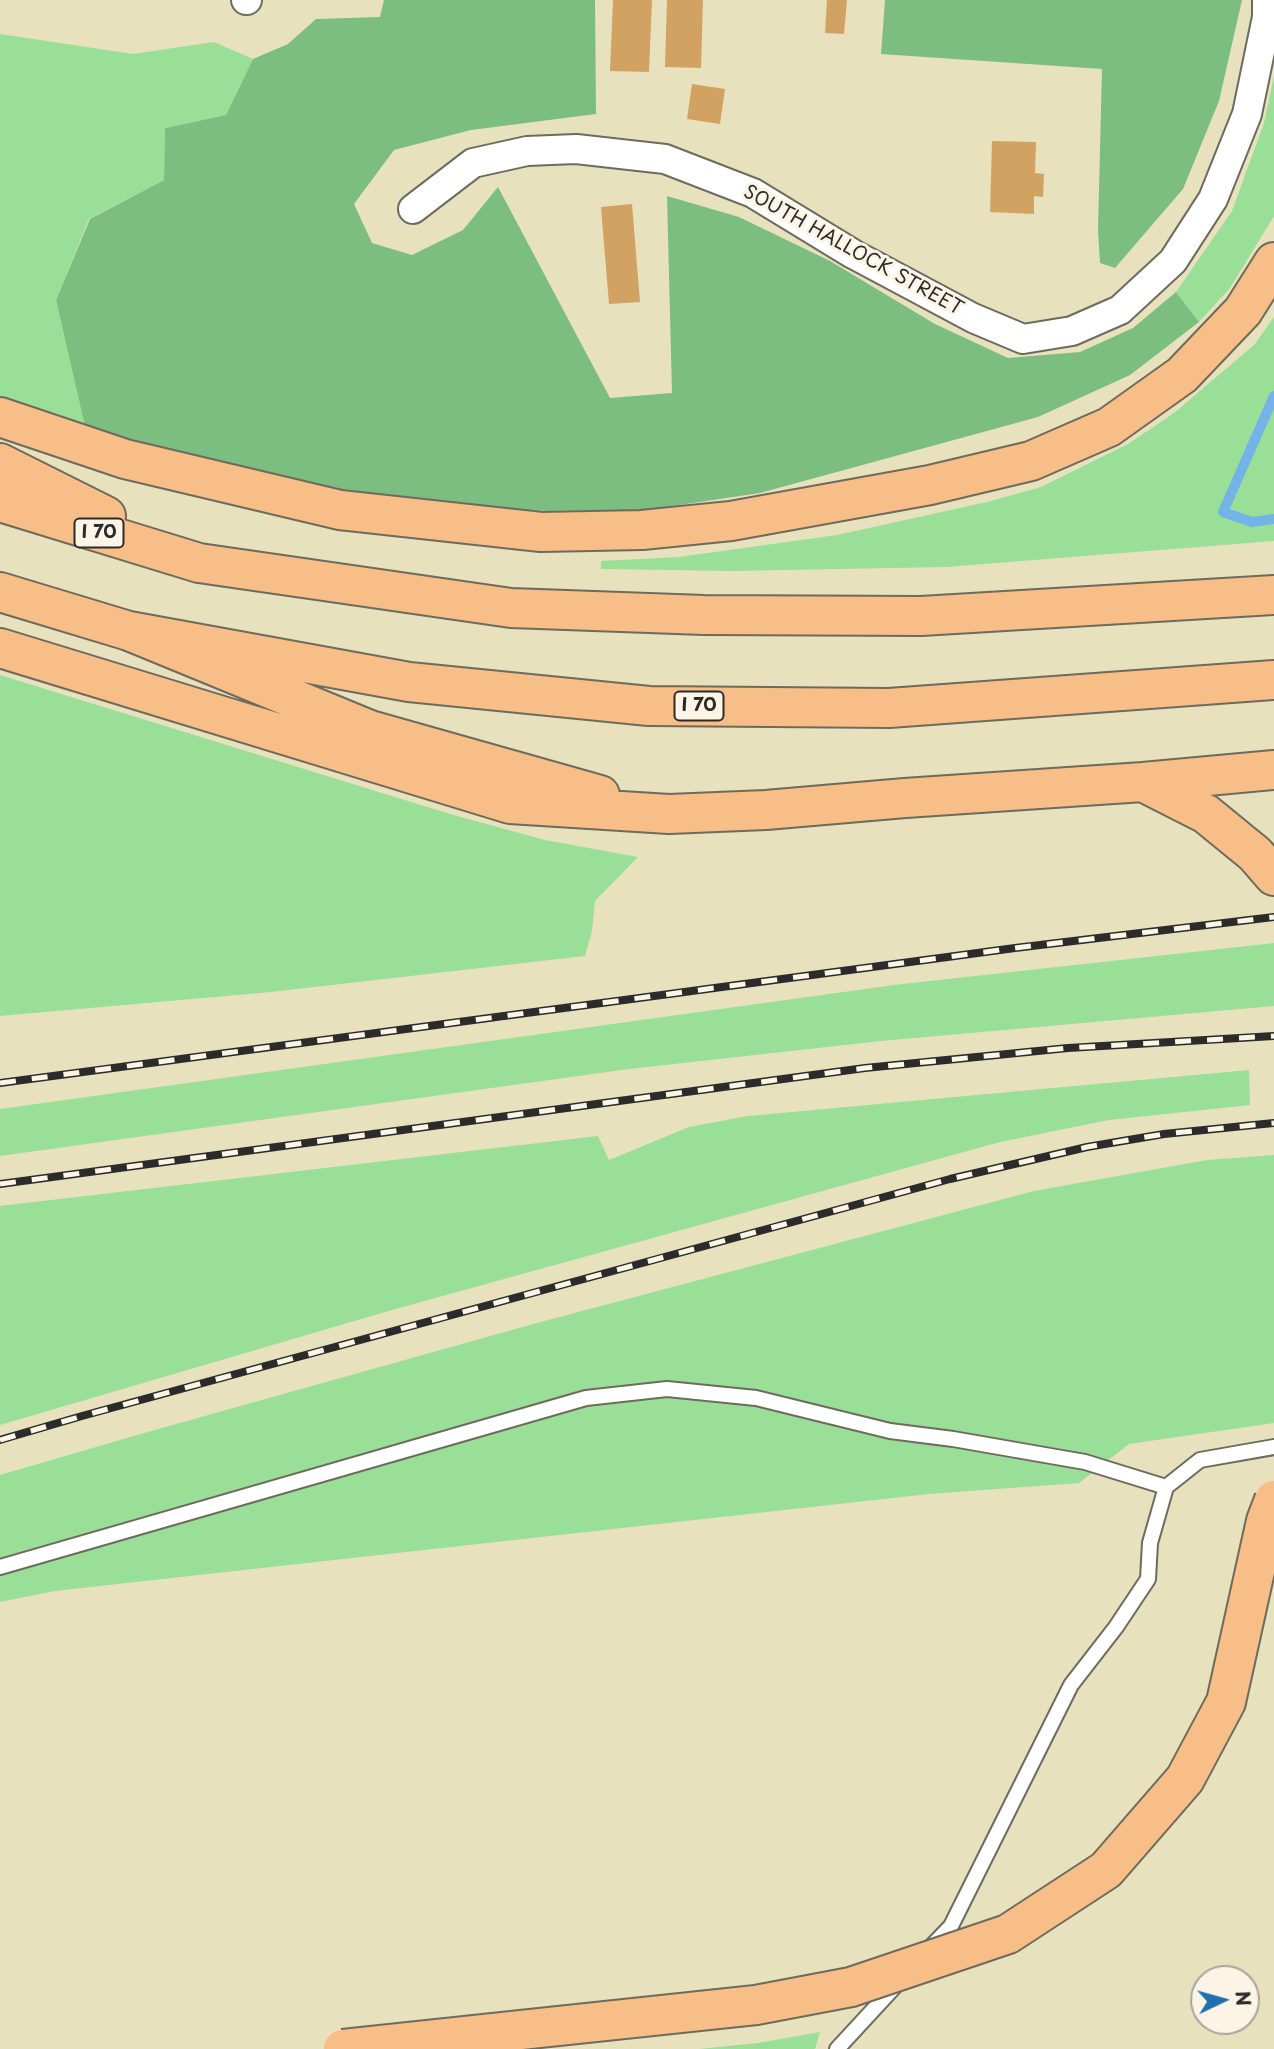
<!DOCTYPE html>
<style>
body{margin:0}
#map{position:relative;width:1274px;height:2049px;overflow:hidden;background:#e8e1bd;font-family:"Playpen Sans",sans-serif}
canvas{display:block}
.north{position:absolute;left:1190px;top:1965px;width:70px;height:70px;box-sizing:border-box;background:#fcf5e5;border:2px solid #a8a49b;border-radius:50%;rotate:85deg;font-size:19px;font-weight:700;line-height:28px;text-align:center;color:#2b2b2b}
.north::after{content:'';display:block;margin:auto;width:24px;height:32px;background:#1f6fb2;clip-path:polygon(50% 0,100% 100%,50% 72%,0 100%)}
</style>
<div id="map">
<canvas width="1274" height="2049"></canvas>
<div class="north">N</div>
</div>
<script>
const g = document.querySelector('canvas').getContext('2d');
g.lineJoin = 'round';
function fillPath(path, color) { g.fillStyle = color; g.fill(path, 'evenodd'); }
const toPath = rows => new Path2D(rows.map(r => 'M' + r).join(''));
function stroke(path, color, width, dash) { g.strokeStyle = color; g.lineWidth = width; g.lineCap = dash ? 'butt' : 'round'; g.setLineDash(dash || []); g.stroke(path); }
function write(font, color, halo, rows, align = 'center') {
  g.font = font + ' "Playpen Sans",sans-serif'; g.lineWidth = 6; g.setLineDash([]); g.textBaseline = 'middle'; g.strokeStyle = halo; g.fillStyle = color; for (const [text, x, y, turn = 0] of rows) {
    g.save(); g.translate(x, y); g.rotate((+turn || 0) * Math.PI / 180); g.textAlign = isNaN(turn) ? turn : align; if (halo) g.strokeText(text, 0, 0); g.fillText(text, 0, 0); g.restore();
  }
}
fillPath(toPath([
 [0,34,133,54,214,42,253,59,226,115,165,128,164,180,89,219,56,300,86,431,0,399],
 [1274,76,1274,216,1230,288,1199,322,1176,292,1232,211,1264,123],
 [1274,317,1274,541,946,567,733,571,601,569,601,561,679,557,837,535,987,502,1041,487,1128,444,1174,413,1254,345],
 [0,675,450,814,545,840,638,857,595,901,592,931,585,956,271,992,0,1016],
 [1274,943,1274,1006,881,1041,629,1069,0,1156,0,1109,894,985],
 [1249,1070,1250,1105,1109,1120,1000,1142,392,1310,0,1425,0,1206,598,1136,609,1160,689,1127,748,1116],
 [1274,1155,1274,1423,1129,1444,1079,1483,929,1494,55,1591,0,1602,0,1475,144,1433,537,1323,1034,1191,1207,1160],
 [820,2032,815,2049,699,2049,758,2043]
]), '#9adf97');
fillPath(toPath([
 [384,0,595,0,596,114,471,130,394,150,354,204,372,243,412,255,463,230,498,187,610,398,672,393,667,196,739,217,830,261,935,324,1008,358,1080,352,1133,328,1176,292,1199,322,1130,375,1038,417,760,493,646,510,549,511,438,507,327,491,86,431,56,300,90,219,164,180,165,128,226,115,253,59,288,44,316,19,380,17],
 [885,0,1242,0,1219,101,1183,189,1115,268,1100,263,1098,230,1102,69,881,54]
]), '#7bbe80');
stroke(toPath([
 [1274,396,1223,512,1252,522,1274,519]
]), '#74b3e7', 10);
fillPath(toPath([
 [613,0,652,0,649,72,610,71],
 [667,0,703,0,701,68,665,67],
 [827,0,847,0,844,34,825,33],
 [692,84,725,89,720,124,687,119],
 [992,141,1036,142,1035,173,1044,174,1043,197,1034,196,1034,214,990,212],
 [632,204,640,302,609,304,601,207]
]), '#d2a262');
const lane = toPath([
 [0,1567,586,1398,667,1389,756,1398,890,1431,953,1439,1085,1462,1166,1487],
 [928,1950,951,1926,1071,1685,1116,1627,1148,1579,1150,1543,1166,1487,1200,1460,1274,1447],
 [837,2049,898,1983]
]);
const street = toPath([
 [246,0,247,0],
 [413,209,473,163,527,151,576,149,665,159,753,193,853,254,973,318,1023,339,1072,331,1120,310,1173,261,1213,199,1247,114,1267,17,1267,0]
]);
const highway = toPath([
 [0,417,125,459,340,510,541,532,642,530,731,521,930,485,1031,461,1109,427,1182,375,1243,311,1274,262],
 [0,463,106,516],
 [0,502,199,563,511,608,704,615,921,616,1274,595],
 [0,592,129,631,370,730,600,795],
 [129,631,409,682,649,706,889,708,1274,680],
 [0,648,510,804,669,814,766,810,905,798,1143,782,1274,770],
 [1143,782,1206,814,1255,854,1274,876]
]);
stroke(lane, '#6d6b5e', 18);
stroke(street, '#6d6b5e', 32);
stroke(highway, '#6d6b5e', 42);
stroke(lane, '#fff', 14);
stroke(street, '#fff', 28);
stroke(highway, '#f7be87', 38);
const rail = toPath([
 [0,1083,1015,948,1274,917],
 [0,1184,865,1068,1068,1048,1274,1036],
 [0,1440,82,1416,950,1179,1087,1147,1164,1134,1274,1123]
]);
stroke(rail, '#2b2b2b', 8);
stroke(rail, '#fcf5e5', 5, [16]);
const highwayBridge = toPath([
 [343,2049,756,2005,851,1987,1008,1934,1106,1870,1185,1779,1226,1702,1266,1521,1274,1500]
]);
stroke(highwayBridge, '#6d6b5e', 42, []);
stroke(highwayBridge, '#f7be87', 38);
for (const [x, y, w] of [
 [99,533,49],
 [699,706,49]
]) { const box = new Path2D(); box.roundRect(x - w / 2, y - 14.5, w, 29, 5); g.fillStyle = '#fcf5e5'; g.fill(box); stroke(box, '#2b2b2b', 2); }
write('bold 18px', '#2b2b2b', null, [
 ["I 70",99,533],
 ["I 70",699,706]
]);
write('19px', '#2b2b2b', '#fcf5e5', [
 ["SOUTH HALLOCK STREET",853,251,29]
]);
</script>
